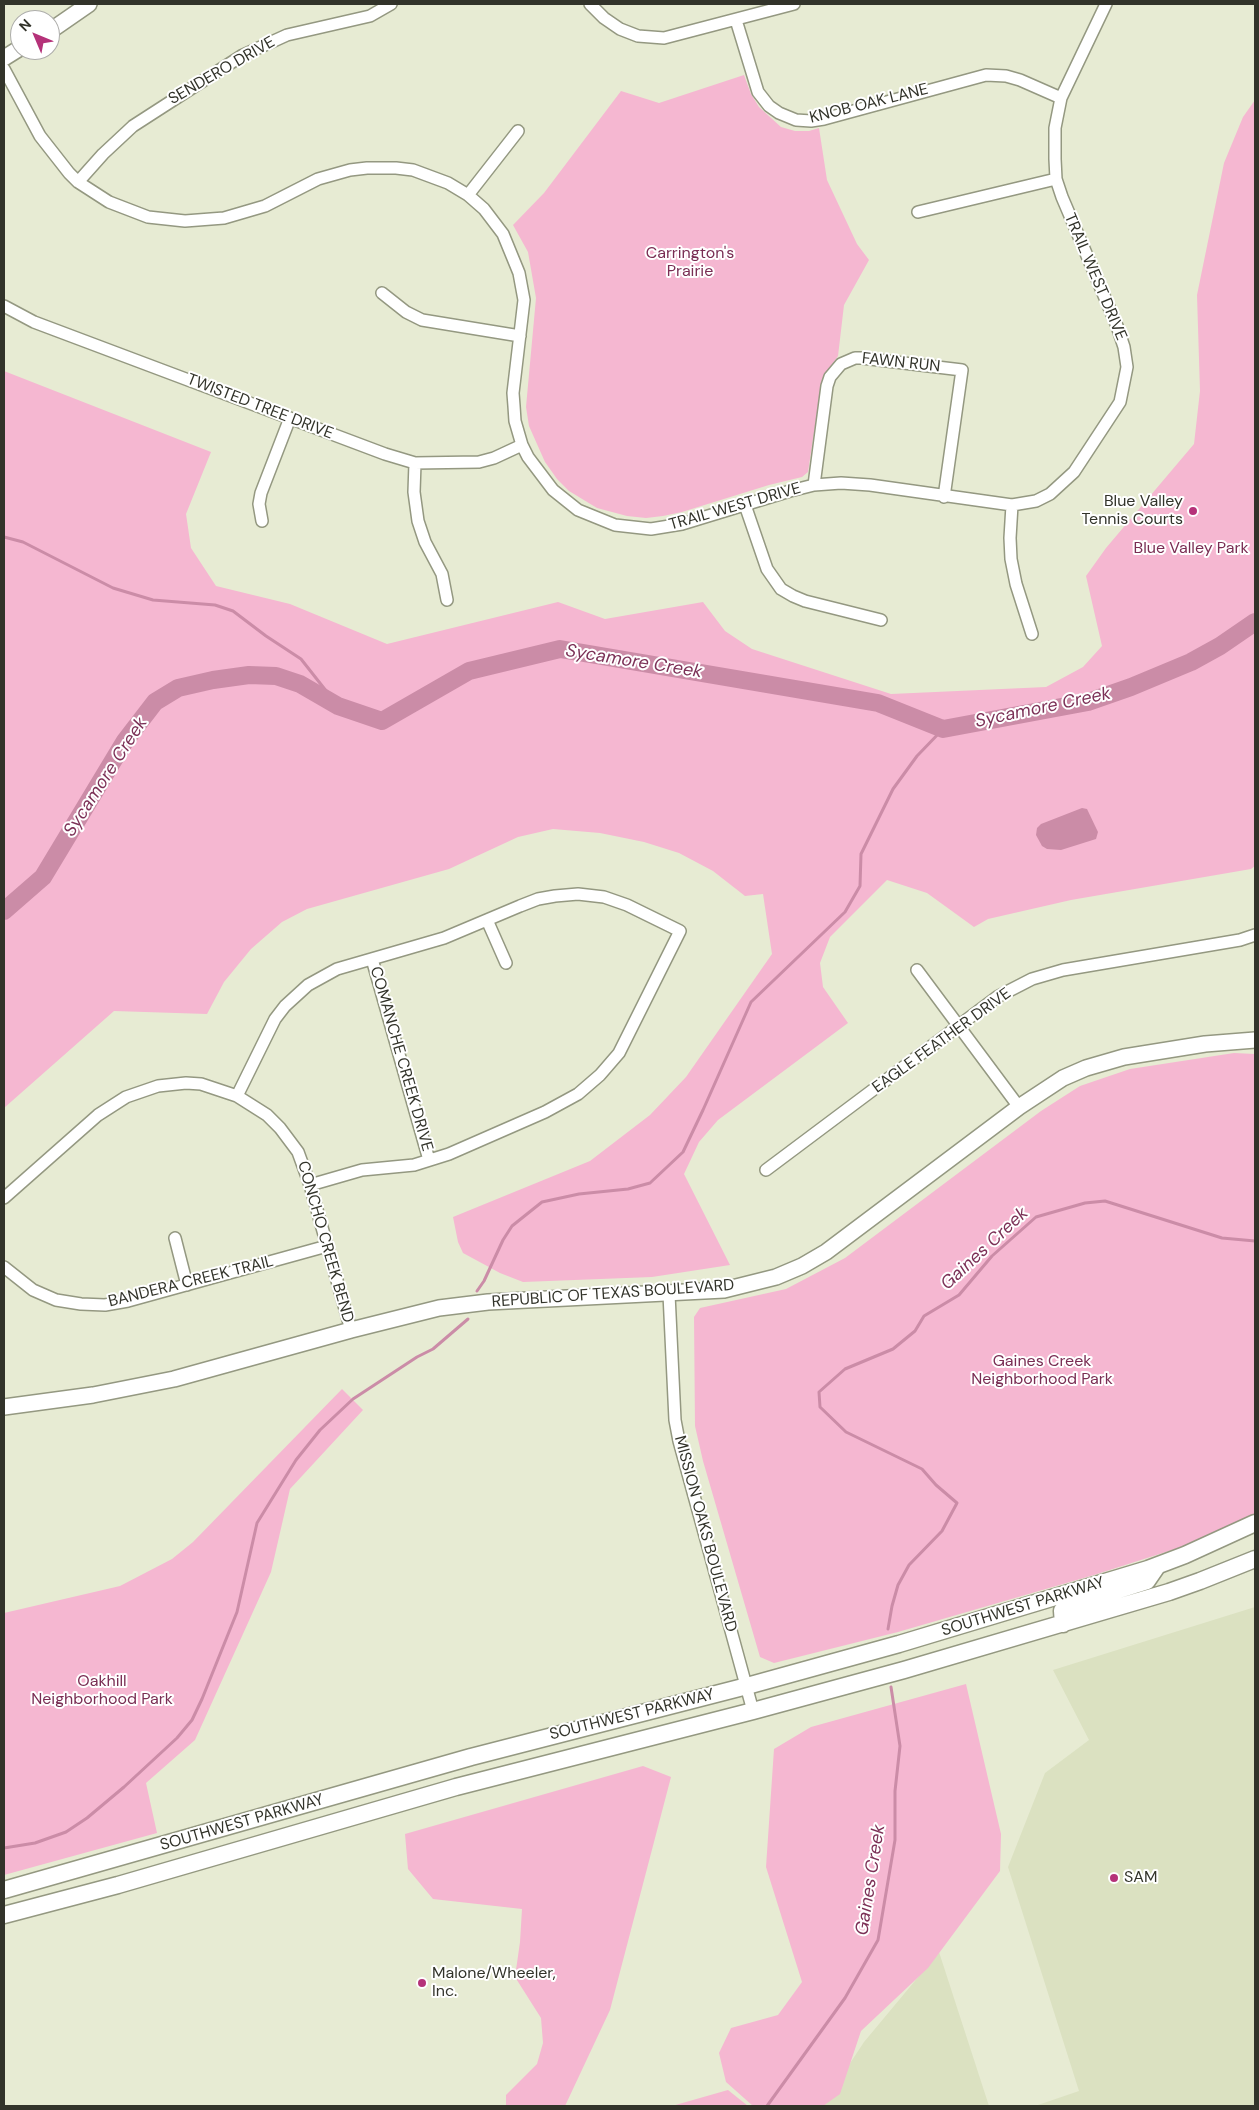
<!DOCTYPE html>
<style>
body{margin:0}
#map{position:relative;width:1259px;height:2110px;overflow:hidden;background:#e7ebd3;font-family:"DM Sans",sans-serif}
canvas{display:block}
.frame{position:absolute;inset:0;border:5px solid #32332a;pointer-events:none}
.north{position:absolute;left:10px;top:10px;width:50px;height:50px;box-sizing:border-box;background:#fff;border:1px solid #adadaa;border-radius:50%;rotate:315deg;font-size:14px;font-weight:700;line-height:20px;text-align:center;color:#32332a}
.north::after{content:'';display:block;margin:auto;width:18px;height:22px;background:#b53279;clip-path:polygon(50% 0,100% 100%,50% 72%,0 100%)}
</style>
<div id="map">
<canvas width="1259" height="2110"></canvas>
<div class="frame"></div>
<div class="north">N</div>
</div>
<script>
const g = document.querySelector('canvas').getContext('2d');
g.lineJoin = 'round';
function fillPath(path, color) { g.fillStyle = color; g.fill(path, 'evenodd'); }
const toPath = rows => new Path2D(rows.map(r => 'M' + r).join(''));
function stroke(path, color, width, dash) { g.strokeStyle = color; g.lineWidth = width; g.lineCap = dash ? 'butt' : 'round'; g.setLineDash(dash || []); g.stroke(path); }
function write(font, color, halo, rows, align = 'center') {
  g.font = font + ' "DM Sans",sans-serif'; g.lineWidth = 4; g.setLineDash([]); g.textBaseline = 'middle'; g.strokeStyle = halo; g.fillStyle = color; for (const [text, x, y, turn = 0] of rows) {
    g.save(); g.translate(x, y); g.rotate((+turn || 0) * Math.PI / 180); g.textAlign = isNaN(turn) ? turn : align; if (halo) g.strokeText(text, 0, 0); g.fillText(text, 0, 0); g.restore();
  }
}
fillPath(toPath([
 [1255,1607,1255,2106,1035,2106,1079,2091,1008,1867,1045,1773,1089,1740,1053,1670],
 [939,1952,989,2106,822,2106,864,2042]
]), '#dbe1c1');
fillPath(toPath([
 [744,75,751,94,759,107,781,127,795,131,809,131,819,128,827,180,857,244,869,260,844,305,838,356,822,379,808,472,802,477,769,485,682,512,663,516,646,518,627,516,597,508,569,491,557,479,545,462,529,426,526,407,536,298,528,252,513,225,544,193,621,91,659,103],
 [1255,100,1255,866,1251,869,1071,900,988,919,974,927,927,893,887,880,830,937,820,963,823,987,848,1023,718,1120,699,1142,684,1174,730,1265,652,1277,523,1282,500,1273,463,1253,458,1242,453,1217,590,1161,650,1115,686,1077,772,954,763,894,745,896,713,871,679,853,644,842,600,833,553,829,518,837,449,869,307,909,282,922,251,949,224,982,207,1014,114,1011,4,1108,4,371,211,452,186,514,191,548,216,586,290,604,387,644,558,602,605,619,703,602,725,631,752,649,891,694,1046,687,1083,667,1102,646,1086,576,1106,548,1194,444,1200,391,1197,295,1224,163,1243,117],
 [1234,1053,1255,1054,1255,1514,1197,1542,1094,1575,898,1632,774,1663,760,1657,703,1461,695,1426,694,1317,700,1308,786,1289,845,1258,1041,1111,1080,1086,1130,1069],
 [342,1389,363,1410,290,1489,271,1572,195,1740,146,1783,157,1833,4,1875,4,1613,120,1586,172,1559,193,1542],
 [966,1684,1001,1834,1000,1871,928,1968,861,2031,840,2094,823,2106,753,2106,726,2082,719,2053,731,2028,778,2015,802,1982,766,1867,774,1749,811,1727],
 [643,1766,671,1777,610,2010,565,2106,506,2106,506,2095,537,2064,543,2043,541,2018,515,1977,520,1942,522,1909,433,1899,408,1869,405,1834],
 [728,2090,748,2106,672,2106]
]), '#f5b7d1');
fillPath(toPath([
 [1082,808,1087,809,1098,832,1096,839,1061,850,1047,849,1042,846,1036,835,1037,828,1041,824]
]), '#cb8ca7');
stroke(toPath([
 [4,537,23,542,113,588,153,600,215,605,233,611,266,636,301,659,338,706],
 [477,1291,484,1281,503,1240,512,1226,542,1202,579,1194,628,1189,650,1183,683,1152,703,1110,751,1002,845,912,860,886,861,854,893,789,917,756,943,729],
 [888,1629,892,1606,898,1585,909,1565,942,1531,957,1503,936,1485,922,1469,846,1432,820,1407,819,1392,845,1369,893,1349,915,1331,924,1316,959,1295,992,1256,1036,1217,1085,1203,1105,1201,1222,1238,1255,1241],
 [4,1848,35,1843,66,1832,87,1818,124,1787,177,1738,192,1720,202,1699,237,1612,257,1523,296,1460,320,1430,353,1399,417,1357,433,1349,468,1319],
 [767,2106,845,1998,878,1940,895,1840,895,1791,900,1746,891,1687]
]), '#cb8ca7', 3);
stroke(toPath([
 [4,911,43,877,125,741,155,702,178,688,213,680,249,675,276,676,300,684,338,706,382,721,469,671,560,649,878,703,943,729,1088,702,1131,687,1191,662,1220,646,1255,622]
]), '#cb8ca7', 18);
const minor = toPath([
 [590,4,604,18,620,29,638,36,664,38,794,4],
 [736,20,758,92,769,106,779,113,796,120,811,121,824,119,986,75,1006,76,1020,80,1061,98],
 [4,69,40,136,69,173,78,182,109,202,148,217,185,221,224,218,265,206,318,179,350,170,367,168,396,168,413,170,448,183,468,195,484,209,503,234,519,273,524,300,513,393,514,406,515,421,522,445,528,457,553,490,578,510,615,525,651,529,682,524,790,491,814,485,841,483,870,485,1012,505,1036,501,1050,494,1074,472,1120,402,1127,367,1124,347,1117,326,1062,197,1056,179,1055,159,1055,128,1061,98,1106,4],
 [78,182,103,154,133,126,243,55,287,35,370,16,391,4],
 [468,195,518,131],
 [918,212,1056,179],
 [382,293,406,312,422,320,520,336],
 [4,306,34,322,385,454,415,463,479,462,494,458,522,445],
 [415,463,414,492,418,521,425,542,442,574,447,600],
 [814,485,827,386,830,377,841,364,855,358,862,358,962,370,944,497],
 [745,505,767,569,781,589,793,596,805,601,881,620],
 [1012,505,1010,538,1011,559,1016,584,1032,634],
 [262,521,259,504,261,493,290,418],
 [487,920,506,963],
 [372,959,429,1160],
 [917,970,1019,1107],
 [237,1096,275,1019,285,1006,308,985,337,969,444,938,520,906,538,899,555,896,578,894,604,897,627,905,680,931,619,1053,600,1075,578,1094,545,1112,449,1154,414,1165,362,1170,310,1185],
 [766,1170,997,997,1032,979,1063,970,1240,940,1255,935],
 [4,1198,98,1115,126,1097,158,1086,186,1083,201,1084,237,1096,267,1115,280,1128,298,1152,310,1185,351,1330],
 [175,1238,187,1285],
 [4,1267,33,1290,56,1300,81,1304,105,1305,128,1301,327,1246],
 [669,1294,675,1420,679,1441,753,1711]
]);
const tertiary = toPath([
 [50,31,89,4],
 [4,58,20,48],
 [4,1407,93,1395,174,1379,351,1330,439,1308,488,1302,724,1290,776,1277,802,1266,826,1252,1019,1107,1063,1078,1086,1068,1124,1057,1205,1044,1255,1040]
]);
const secondary = toPath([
 [1063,1624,1062,1611,1074,1604,1147,1581,1158,1565],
 [4,1890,471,1757,747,1686,899,1644,1148,1569,1185,1555,1255,1523],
 [4,1915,118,1885,456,1787,753,1711,904,1670,1169,1592,1200,1581,1255,1559]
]);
stroke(minor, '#949881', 14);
stroke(tertiary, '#949881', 18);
stroke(secondary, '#949881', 19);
stroke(minor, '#fff', 11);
stroke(tertiary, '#fff', 15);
stroke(secondary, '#fff', 16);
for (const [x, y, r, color] of [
 [1193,511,5,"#b53279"],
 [1114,1878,5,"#b53279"],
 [422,1983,5,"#b53279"]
]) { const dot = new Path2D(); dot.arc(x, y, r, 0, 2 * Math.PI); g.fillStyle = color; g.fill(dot); stroke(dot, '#fff', 2); }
write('16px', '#32332a', '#fff', [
 ["SENDERO DRIVE",222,71,-30],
 ["KNOB OAK LANE",869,104,-14],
 ["TRAIL WEST DRIVE",1095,277,67],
 ["FAWN RUN",901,363,6],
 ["TWISTED TREE DRIVE",260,407,21],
 ["TRAIL WEST DRIVE",735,507,-16],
 ["EAGLE FEATHER DRIVE",942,1041,-36],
 ["COMANCHE CREEK DRIVE",401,1059,74],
 ["CONCHO CREEK BEND",325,1242,74],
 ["BANDERA CREEK TRAIL",191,1282,-14],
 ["REPUBLIC OF TEXAS BOULEVARD",613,1294,-4],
 ["MISSION OAKS BOULEVARD",705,1534,75],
 ["SOUTHWEST PARKWAY",1023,1607,-17],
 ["SOUTHWEST PARKWAY",632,1715,-14],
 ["SOUTHWEST PARKWAY",242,1823,-16]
]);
write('16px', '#792d53', '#fff', [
 ["Carrington's",690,254],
 ["Prairie",690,272],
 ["Blue Valley Park",1191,549],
 ["Gaines Creek",1042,1362],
 ["Neighborhood Park",1042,1380],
 ["Oakhill",102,1682],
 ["Neighborhood Park",102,1700]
]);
write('16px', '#32332a', '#fff', [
 ["Blue Valley",1183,502,"right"],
 ["Tennis Courts",1183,520,"right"],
 ["SAM",1124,1878],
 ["Malone/Wheeler,",432,1974],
 ["Inc.",432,1992]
], 'left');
write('italic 18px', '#7c3157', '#fff', [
 ["Sycamore Creek",634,662,9],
 ["Sycamore Creek",1043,708,-12],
 ["Sycamore Creek",106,777,-57],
 ["Gaines Creek",985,1249,-43],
 ["Gaines Creek",871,1880,-81]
]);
</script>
